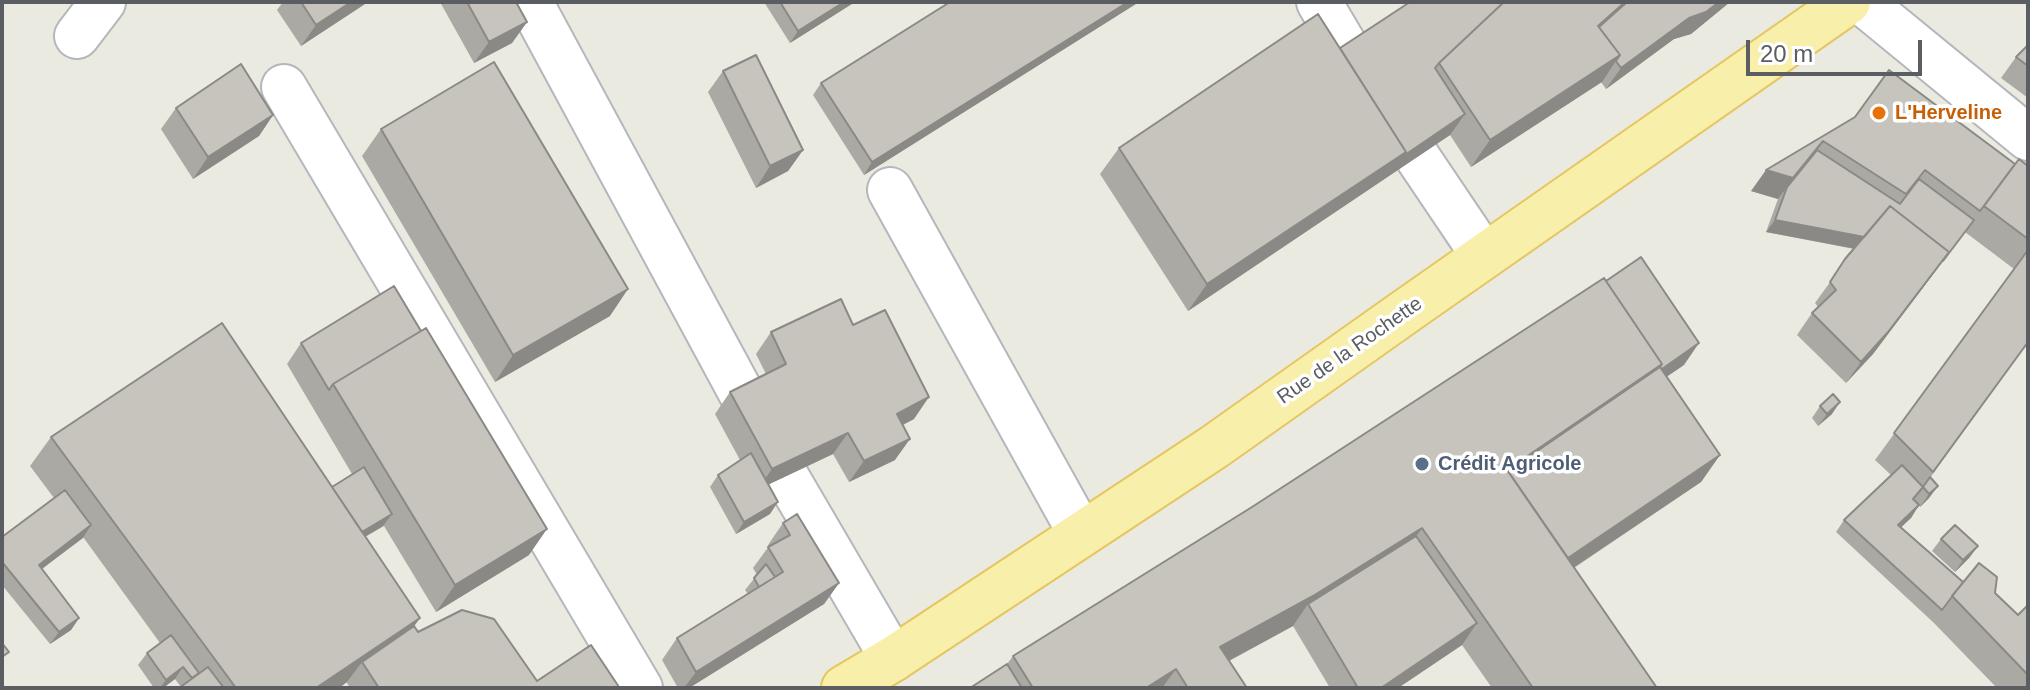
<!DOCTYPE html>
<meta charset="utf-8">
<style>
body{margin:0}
#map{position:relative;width:2030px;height:690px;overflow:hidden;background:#ebeae1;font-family:Arial,sans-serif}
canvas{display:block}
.frame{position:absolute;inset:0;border:4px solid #5a5d61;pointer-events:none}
.scale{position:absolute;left:1746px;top:40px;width:176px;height:36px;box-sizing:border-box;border:4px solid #5a5d61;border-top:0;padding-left:10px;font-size:24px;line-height:28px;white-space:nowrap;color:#5a5d61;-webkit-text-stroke:6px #fff;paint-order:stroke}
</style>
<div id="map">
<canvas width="2030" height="690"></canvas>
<div class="frame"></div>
<div class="scale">20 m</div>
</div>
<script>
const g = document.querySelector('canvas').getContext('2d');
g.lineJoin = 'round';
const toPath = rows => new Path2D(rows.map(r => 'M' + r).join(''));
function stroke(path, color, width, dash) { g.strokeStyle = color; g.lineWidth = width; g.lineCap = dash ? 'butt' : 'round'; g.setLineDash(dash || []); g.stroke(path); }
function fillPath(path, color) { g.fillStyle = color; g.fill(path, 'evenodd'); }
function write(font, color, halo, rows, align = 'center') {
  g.font = font + ' Arial,sans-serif'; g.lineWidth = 7; g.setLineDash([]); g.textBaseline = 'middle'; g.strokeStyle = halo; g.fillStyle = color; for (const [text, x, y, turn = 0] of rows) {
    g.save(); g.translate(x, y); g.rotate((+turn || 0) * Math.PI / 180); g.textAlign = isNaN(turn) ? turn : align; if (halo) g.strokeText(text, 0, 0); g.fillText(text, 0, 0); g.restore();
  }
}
const minor = toPath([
 [530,2,786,476,893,659],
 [1319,2,1349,53],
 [1862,2,2028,138],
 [77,36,103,2],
 [284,87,640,688],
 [1418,158,1484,256],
 [890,190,1081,534]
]);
const major = toPath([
 [844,688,893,659,1214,447,1409,309,1848,2]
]);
stroke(minor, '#b4b7bb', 48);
stroke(major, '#e5c660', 48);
stroke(minor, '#fff', 44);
stroke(major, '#f8efaa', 44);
fillPath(toPath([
 [283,2,368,2,301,46,277,10],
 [440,2,516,2,527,22,512,43,474,63],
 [764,2,855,2,790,43],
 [950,2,1139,2,864,175,813,95,821,83],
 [1410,2,1730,2,1691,34,1674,39,1606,89,1601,82,1471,167,1450,135,1188,311,1100,174,1119,148,1340,48],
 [2028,45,2028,98,2001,78,2016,57],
 [723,71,803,150,788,171,756,188,708,92],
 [176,108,273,115,259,136,193,179,161,129],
 [1855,117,2015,164,2028,166,2028,343,1930,478,1938,486,1929,498,1920,507,1919,505,1911,518,1900,527,1963,582,1995,593,2018,615,2028,607,2028,688,1997,688,1934,623,1836,532,1844,520,1891,475,1875,460,2014,269,1965,232,1873,354,1846,383,1797,335,1812,313,1818,307,1815,303,1854,249,1766,232,1778,199,1751,191],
 [381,129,610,316,495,382,362,156],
 [853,325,914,419,903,425,895,460,849,482,833,454,769,484,770,514,736,534,710,487,718,475,740,460,715,414,730,392,766,374,756,354,771,332],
 [301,343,529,555,436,612,384,526,365,537,420,618,414,626,418,632,537,681,619,687,618,688,350,688,347,683,347,682,339,688,179,688,181,687,175,679,163,688,154,688,138,665,147,653,160,643,83,537,42,569,79,618,71,630,50,644,2,585,2,537,54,498,30,466,51,437,332,487,352,474,287,364],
 [1684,365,1667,376,1720,455,1701,482,1574,568,1657,688,1492,688,1462,645,1398,688,1330,688,1293,626,1229,661,1247,688,970,688,1007,664,1013,656],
 [1820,406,1832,414,1818,426,1812,418],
 [783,523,839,583,824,604,689,688,678,688,662,660,677,638,748,594,745,590,757,575,753,568,769,546,768,545],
 [1941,539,1978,546,1969,558,1955,572,1932,551]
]), '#aba9a3');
fillPath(toPath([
 [351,2,368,2,301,46,316,25],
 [844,2,855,2,790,43,798,31],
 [1128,2,1139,2,864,175,872,162],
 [1719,2,1730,2,1691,34,1674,39,1606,89,1621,68,1689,18],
 [527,22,512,43,474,63,489,42],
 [1620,55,1602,82,1471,167,1490,140],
 [1465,114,1450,135,1188,311,1207,284,1406,152],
 [273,115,259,136,193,179,208,157],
 [1823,141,1808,162,1787,187,1778,199,1751,191,1766,170],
 [803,150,788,171,756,188,770,166],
 [1884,215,1857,249,1766,232,1775,220],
 [1974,220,1873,354,1846,383,1861,362],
 [628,289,610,316,495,382,513,355],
 [1699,343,1684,365,1512,482,1507,470],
 [929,397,914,419,882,435,897,414],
 [1840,402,1832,414,1818,426,1827,414],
 [848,433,833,454,757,490,772,469],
 [910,439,895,460,849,482,864,461],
 [1720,455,1701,482,1546,586,1565,560],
 [1938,486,1929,498,1920,507,1929,494],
 [778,502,770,514,736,534,744,522],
 [1919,505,1911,518,1890,538,1898,525],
 [392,514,383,526,336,554,345,542],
 [91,525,83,538,31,577,39,565],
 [1422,528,1401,557,1308,604,1293,626,1199,677,1220,647],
 [547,529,529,555,436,612,455,585],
 [1978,546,1969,558,1955,572,1963,560],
 [839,583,824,604,689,688,684,688,696,672],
 [79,618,71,630,50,644,59,632],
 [420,618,399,647,362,662,347,682,339,688,316,688],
 [1477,623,1462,645,1398,688,1381,688],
 [183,667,175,679,163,688,160,688,166,680],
 [1176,669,1162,688,1146,688]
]), '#8b8985');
const building = toPath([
 [301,2,351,2,316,25,301,2],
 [467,2,516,2,527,22,489,42,467,2],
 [780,2,844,2,798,31,780,2],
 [950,2,1128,2,872,162,821,83,950,2],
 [1410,2,1504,2,1439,63,1435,68,1465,114,1402,157,1406,152,1340,48,1410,2],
 [1504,2,1625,2,1598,26,1620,55,1490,140,1439,63,1504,2],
 [1627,2,1719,2,1706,12,1689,18,1621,68,1616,61,1620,55,1599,27,1627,2],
 [1318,14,1406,152,1207,284,1119,148,1318,14],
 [2028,45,2028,66,2016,57,2028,45],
 [756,55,803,150,770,166,723,71,756,55],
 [494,62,628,289,513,355,381,129,494,62],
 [241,64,273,115,208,157,176,108,241,64],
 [1889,70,2015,164,1980,211,1925,170,1906,194,1823,141,1793,178,1766,170,1855,117,1889,70],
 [1817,150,1900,204,1919,179,1974,220,1943,261,1949,252,1890,206,1864,237,1775,220,1787,187,1817,150],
 [2019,159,2028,166,2028,239,1984,206,2019,159],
 [1890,206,1949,252,1888,332,1861,362,1812,313,1836,290,1830,282,1845,259,1890,206],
 [2028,250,2028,342,1933,472,1894,433,2028,250],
 [1641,257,1699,343,1662,369,1660,367,1662,364,1606,281,1641,257],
 [1604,278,1662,364,1507,470,1657,688,1533,688,1422,528,1313,596,1220,647,1247,688,1188,688,1176,669,1146,688,1033,688,1013,656,1252,507,1604,278],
 [394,286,421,331,333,384,329,390,301,343,394,286],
 [841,299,853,325,885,310,929,397,897,414,910,439,864,461,848,433,772,469,730,392,786,364,771,332,841,299],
 [222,323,420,618,316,688,236,688,51,437,222,323],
 [426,328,547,529,455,585,333,384,426,328],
 [1660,367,1720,455,1568,558,1508,471,1660,367],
 [1833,394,1840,402,1827,414,1820,406,1833,394],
 [751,453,778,502,744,522,718,475,751,453],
 [1902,465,1923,487,1913,499,1919,505,1898,525,1963,582,1942,610,1844,520,1902,465],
 [364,467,392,514,362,532,332,487,364,467],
 [1930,477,1938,486,1929,494,1923,487,1930,477],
 [65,490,91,525,39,565,79,618,59,632,2,562,2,537,65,490],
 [797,514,839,583,696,672,677,638,783,572,768,547,790,535,783,523,797,514],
 [1955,525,1978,546,1963,560,1941,539,1955,525],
 [1416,536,1477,623,1381,688,1358,688,1308,604,1416,536],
 [1979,563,1997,577,1995,593,2018,615,2027,606,2028,607,2028,675,1952,596,1979,563],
 [766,564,775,577,759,587,754,578,766,564],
 [462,610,494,619,537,681,591,645,619,687,617,688,379,688,362,662,414,626,418,632,462,610],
 [171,635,199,673,192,678,183,667,166,680,147,653,171,635],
 [2,643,9,652,2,657,2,643],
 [1007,664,1022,688,970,688,1007,664],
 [208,667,224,688,179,688,208,667]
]);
fillPath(building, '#c7c4be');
stroke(building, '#8b8985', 2);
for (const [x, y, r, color] of [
 [1879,113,8,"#e8710a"],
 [1422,464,8,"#5c6f8a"]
]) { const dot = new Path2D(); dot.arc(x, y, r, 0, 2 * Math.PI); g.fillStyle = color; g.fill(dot); stroke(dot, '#fff', 3); }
write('bold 20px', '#c56008', '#fff', [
 ["L'Herveline",1895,113]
], 'left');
write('20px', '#5a5d61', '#fff', [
 ["Rue de la Rochette",1350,351,-35]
]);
write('bold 20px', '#4e5e75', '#fff', [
 ["Crédit Agricole",1438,464]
], 'left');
</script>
